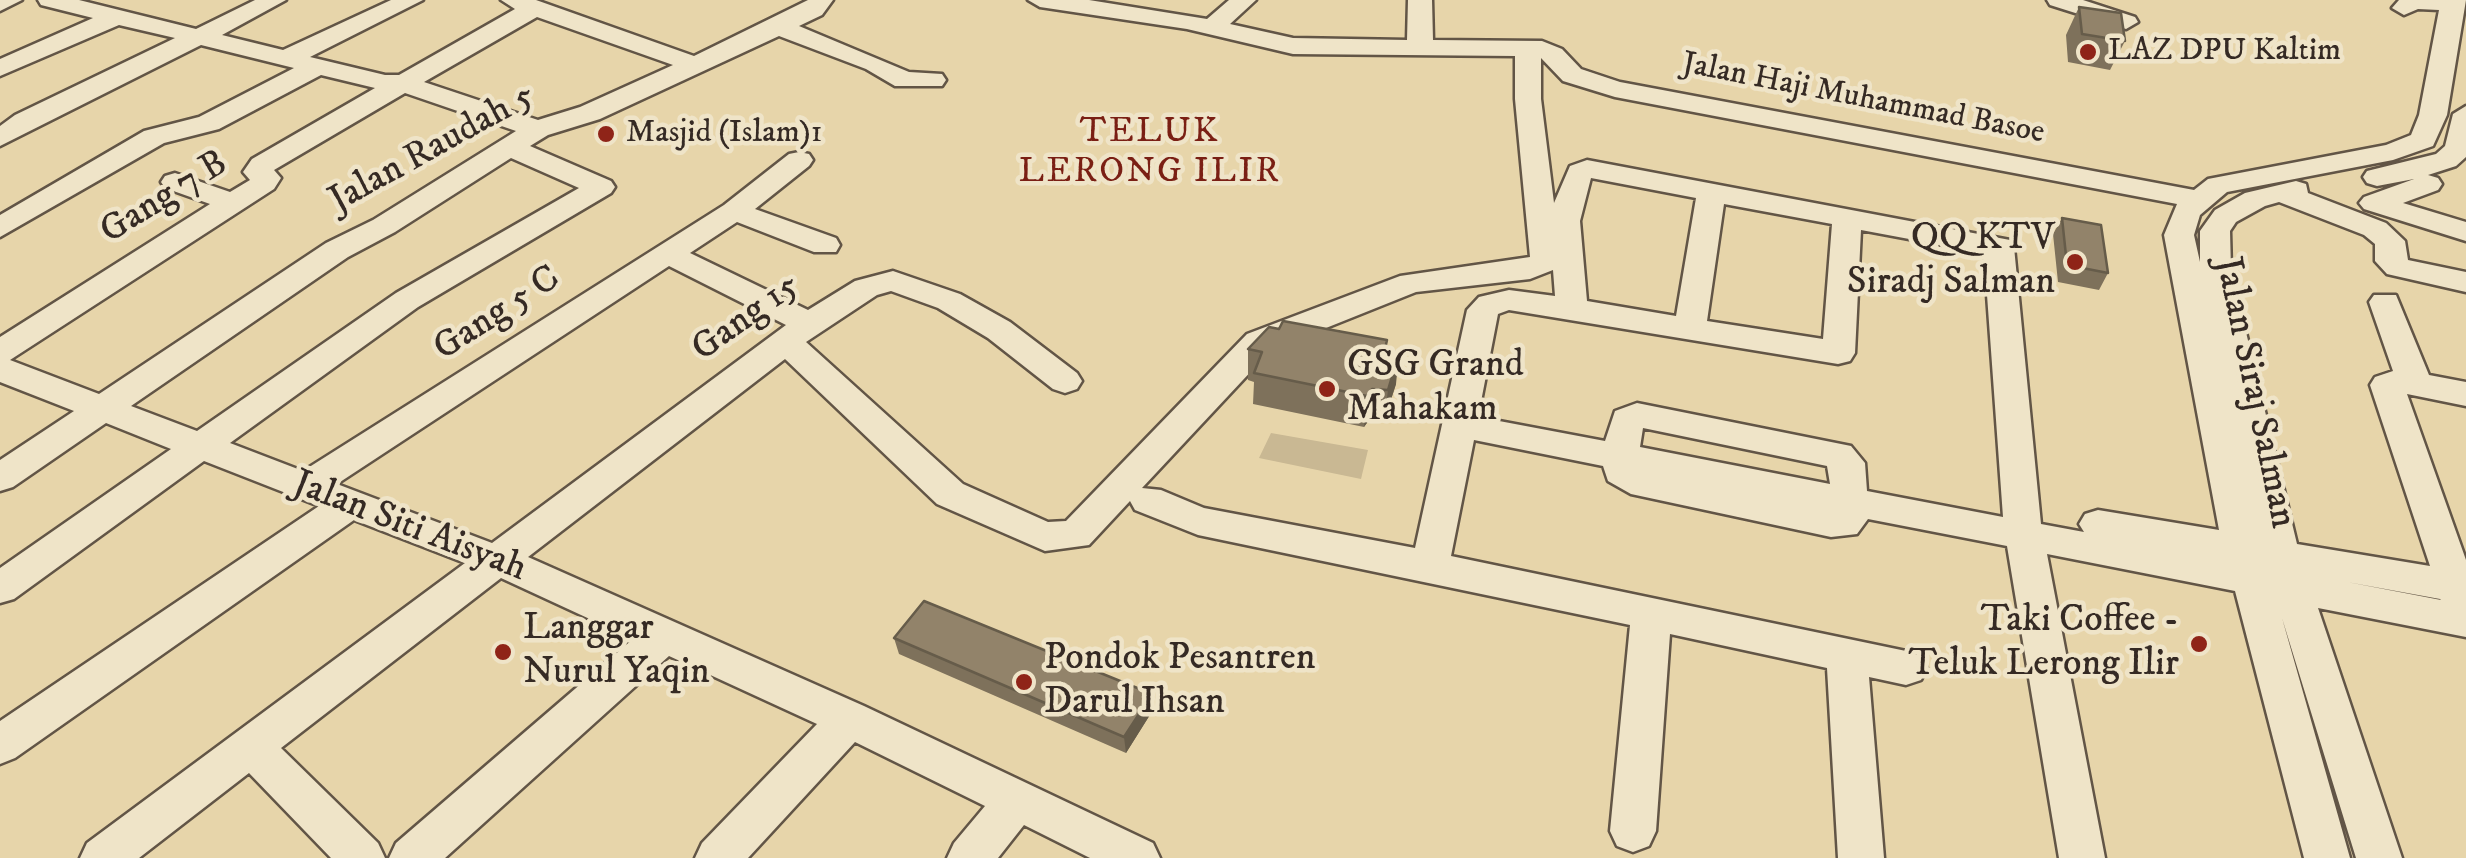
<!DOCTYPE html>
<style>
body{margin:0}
canvas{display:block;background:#e7d5aa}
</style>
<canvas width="2466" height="858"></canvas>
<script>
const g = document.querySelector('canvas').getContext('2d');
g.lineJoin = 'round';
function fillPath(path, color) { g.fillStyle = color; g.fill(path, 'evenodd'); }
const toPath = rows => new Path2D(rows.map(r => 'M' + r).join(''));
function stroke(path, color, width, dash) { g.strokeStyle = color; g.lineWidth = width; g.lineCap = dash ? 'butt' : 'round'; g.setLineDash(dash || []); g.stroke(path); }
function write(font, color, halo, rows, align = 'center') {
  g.font = font + ' "IM FELL DW Pica",serif'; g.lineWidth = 9; g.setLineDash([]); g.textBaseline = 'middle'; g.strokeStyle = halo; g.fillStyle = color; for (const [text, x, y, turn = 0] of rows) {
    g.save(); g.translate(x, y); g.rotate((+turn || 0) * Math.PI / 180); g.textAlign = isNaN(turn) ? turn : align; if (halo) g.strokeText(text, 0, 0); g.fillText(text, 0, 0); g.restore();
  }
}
fillPath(toPath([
 [1271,433,1368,450,1361,479,1259,458]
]), '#c9b893');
const minor = toPath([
 [0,0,22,0,0,11,0,0],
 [38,0,79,0,196,29,255,0,286,0,222,35,283,50,391,0,423,0,310,57,385,75,399,75,515,9,501,0,536,0,694,56,808,0,833,0,822,15,799,26,909,72,942,74,946,80,942,86,895,86,866,69,779,36,600,119,548,135,530,146,611,181,615,187,611,193,418,307,230,443,303,471,724,205,789,154,799,152,809,154,813,160,809,166,755,209,836,238,840,245,836,252,814,252,737,222,690,253,808,310,855,281,893,271,960,294,1010,322,1077,373,1082,381,1077,389,1065,393,1053,389,988,338,938,308,891,291,877,295,806,342,963,484,1048,522,1066,521,1247,334,1400,276,1530,257,1515,99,1515,56,1293,54,1187,29,1040,7,1028,0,1089,0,1207,19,1229,0,1256,0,1230,24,1293,38,1407,40,1408,0,1432,0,1433,40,1542,41,1562,49,1581,69,1620,82,2194,190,2208,179,2386,145,2411,135,2419,115,2439,10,2418,9,2404,15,2392,8,2399,0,2466,0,2447,115,2433,146,2393,160,2227,192,2200,215,2194,235,2200,262,2200,231,2215,210,2245,193,2296,181,2306,184,2308,193,2386,223,2405,241,2408,260,2466,272,2466,292,2387,274,2375,261,2375,244,2364,235,2279,202,2265,206,2236,222,2230,231,2231,270,2297,544,2430,566,2370,385,2375,377,2393,371,2369,302,2374,295,2396,295,2429,375,2466,382,2466,406,2407,394,2466,560,2466,637,2318,608,2402,858,2356,858,2282,618,2350,858,2304,858,2235,591,2047,554,2105,858,2059,858,2007,546,1868,519,1857,534,1831,537,1631,494,1608,481,1603,466,1474,440,1451,556,1906,651,1921,656,1927,668,1921,680,1906,685,1869,677,1884,858,1838,858,1827,668,1670,634,1656,831,1649,846,1633,852,1617,846,1610,831,1630,625,1198,535,1135,510,1130,501,1089,545,1045,551,937,504,785,359,528,557,864,706,1153,843,1160,858,1090,858,1024,825,998,858,947,858,954,843,985,806,855,742,748,858,695,858,702,843,817,724,669,656,445,858,389,858,396,843,633,639,501,578,281,748,378,843,385,858,331,858,249,773,139,858,80,858,87,843,465,563,354,520,15,758,0,764,0,721,319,506,204,461,14,599,0,603,0,568,171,449,106,423,13,487,0,491,0,460,74,411,0,382,0,337,210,204,165,188,161,182,165,176,175,173,230,192,250,180,243,172,252,159,375,88,321,75,219,129,164,143,0,237,0,215,144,131,199,117,294,68,201,45,0,146,0,126,15,115,175,38,119,25,0,76,0,59,93,18,41,5,38,0],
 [537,17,673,65,580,107,538,120,424,82,537,17],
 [1541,58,1563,81,1615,97,2177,204,2164,235,2219,530,2098,510,2085,514,2079,524,2084,532,2041,524,2014,247,2010,240,1587,160,1570,166,1554,203,1541,99,1541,58],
 [405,93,516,131,373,220,326,243,99,394,10,360,274,189,281,178,274,170,405,93],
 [511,158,579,188,396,293,197,431,131,406,348,257,395,232,511,158],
 [1591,178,1696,198,1676,316,1587,301,1580,221,1591,178],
 [1724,204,1832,224,1823,339,1707,321,1724,204],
 [1861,230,1984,253,2003,517,1867,491,1865,463,1851,446,1637,403,1615,411,1605,441,1478,417,1498,314,1509,310,1838,364,1850,361,1855,353,1861,230],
 [669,266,786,325,492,543,337,484,669,266],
 [1553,270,1555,296,1509,290,1479,297,1467,310,1415,548,1204,508,1161,490,1142,488,1271,350,1416,292,1530,279,1553,270],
 [1643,428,1827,466,1830,484,1640,447,1643,428],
 [2347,582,2440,599,2441,600,2347,582],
 [2047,0,2083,0,2135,17,2138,22,2126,29,2050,5,2047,0],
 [2466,106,2466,157,2456,166,2428,175,2438,178,2442,184,2438,190,2403,203,2466,222,2466,241,2364,209,2359,203,2364,197,2414,179,2377,186,2367,183,2363,177,2367,171,2436,154,2445,146,2453,114,2466,106]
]);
stroke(minor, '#625546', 5);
fillPath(minor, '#efe4c8');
fillPath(toPath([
 [2079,7,2125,41,2110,70,2068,62,2066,35],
 [2062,218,2108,273,2099,290,2058,282,2053,234],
 [1279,329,1386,350,1396,384,1384,421,1369,420,1364,427,1253,404,1254,382,1248,380,1248,349],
 [894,638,1153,710,1126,753,899,654]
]), '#7e715b');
fillPath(toPath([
 [1399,353,1396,384,1384,421,1388,390],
 [1372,389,1369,420,1364,427,1367,396],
 [1152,694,1153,710,1126,753,1124,737]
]), '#665c4a');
const building = toPath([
 [2079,7,2121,13,2125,41,2082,34,2079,7],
 [2062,218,2101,225,2108,273,2067,265,2062,218],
 [1283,321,1387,340,1385,349,1399,353,1388,390,1372,389,1367,396,1254,373,1262,352,1248,349,1269,327,1279,329,1283,321],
 [924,601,1152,694,1124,737,894,638,924,601]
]);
fillPath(building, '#92836a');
stroke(building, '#665c4a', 2.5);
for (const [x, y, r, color] of [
 [2088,52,10,"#8f2418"],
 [606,134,10,"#8f2418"],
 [2075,262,10,"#8f2418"],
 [1327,389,10,"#8f2418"],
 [2199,644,10,"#8f2418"],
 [503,652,10,"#8f2418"],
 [1024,682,10,"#8f2418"]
]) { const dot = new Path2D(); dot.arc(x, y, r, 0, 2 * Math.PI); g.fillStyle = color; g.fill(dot); stroke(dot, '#efe4c8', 4); }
write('32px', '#352a24', '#efe4c8', [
 ["LAZ DPU Kaltim",2108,52],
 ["Masjid (Islam)1",626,134]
], 'left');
write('32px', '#352a24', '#efe4c8', [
 ["Jalan Haji Muhammad Basoe",1863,100,11]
]);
g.letterSpacing = '2.5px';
write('35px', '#7a1f14', '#efe4c8', [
 ["TELUK",1150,134],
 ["LERONG ILIR",1150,174]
]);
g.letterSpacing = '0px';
write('38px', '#352a24', '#efe4c8', [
 ["Jalan Raudah 5",433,150,-29],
 ["Gang 7 B",165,199,-32],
 ["Gang 5 C",498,315,-33],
 ["Gang 15",747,319,-36],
 ["Jalan Siraj Salman",2253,393,78],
 ["Jalan Siti Aisyah",409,528,21]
]);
write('38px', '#352a24', '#efe4c8', [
 ["QQ KTV",2055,240,"right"],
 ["Siradj Salman",2055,284,"right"],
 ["GSG Grand",1347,367],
 ["Mahakam",1347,411],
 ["Taki Coffee -",2179,622,"right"],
 ["Teluk Lerong Ilir",2179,666,"right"],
 ["Langgar",523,630],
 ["Nurul Yaqin",523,674],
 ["Pondok Pesantren",1044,660],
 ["Darul Ihsan",1044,704]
], 'left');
</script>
